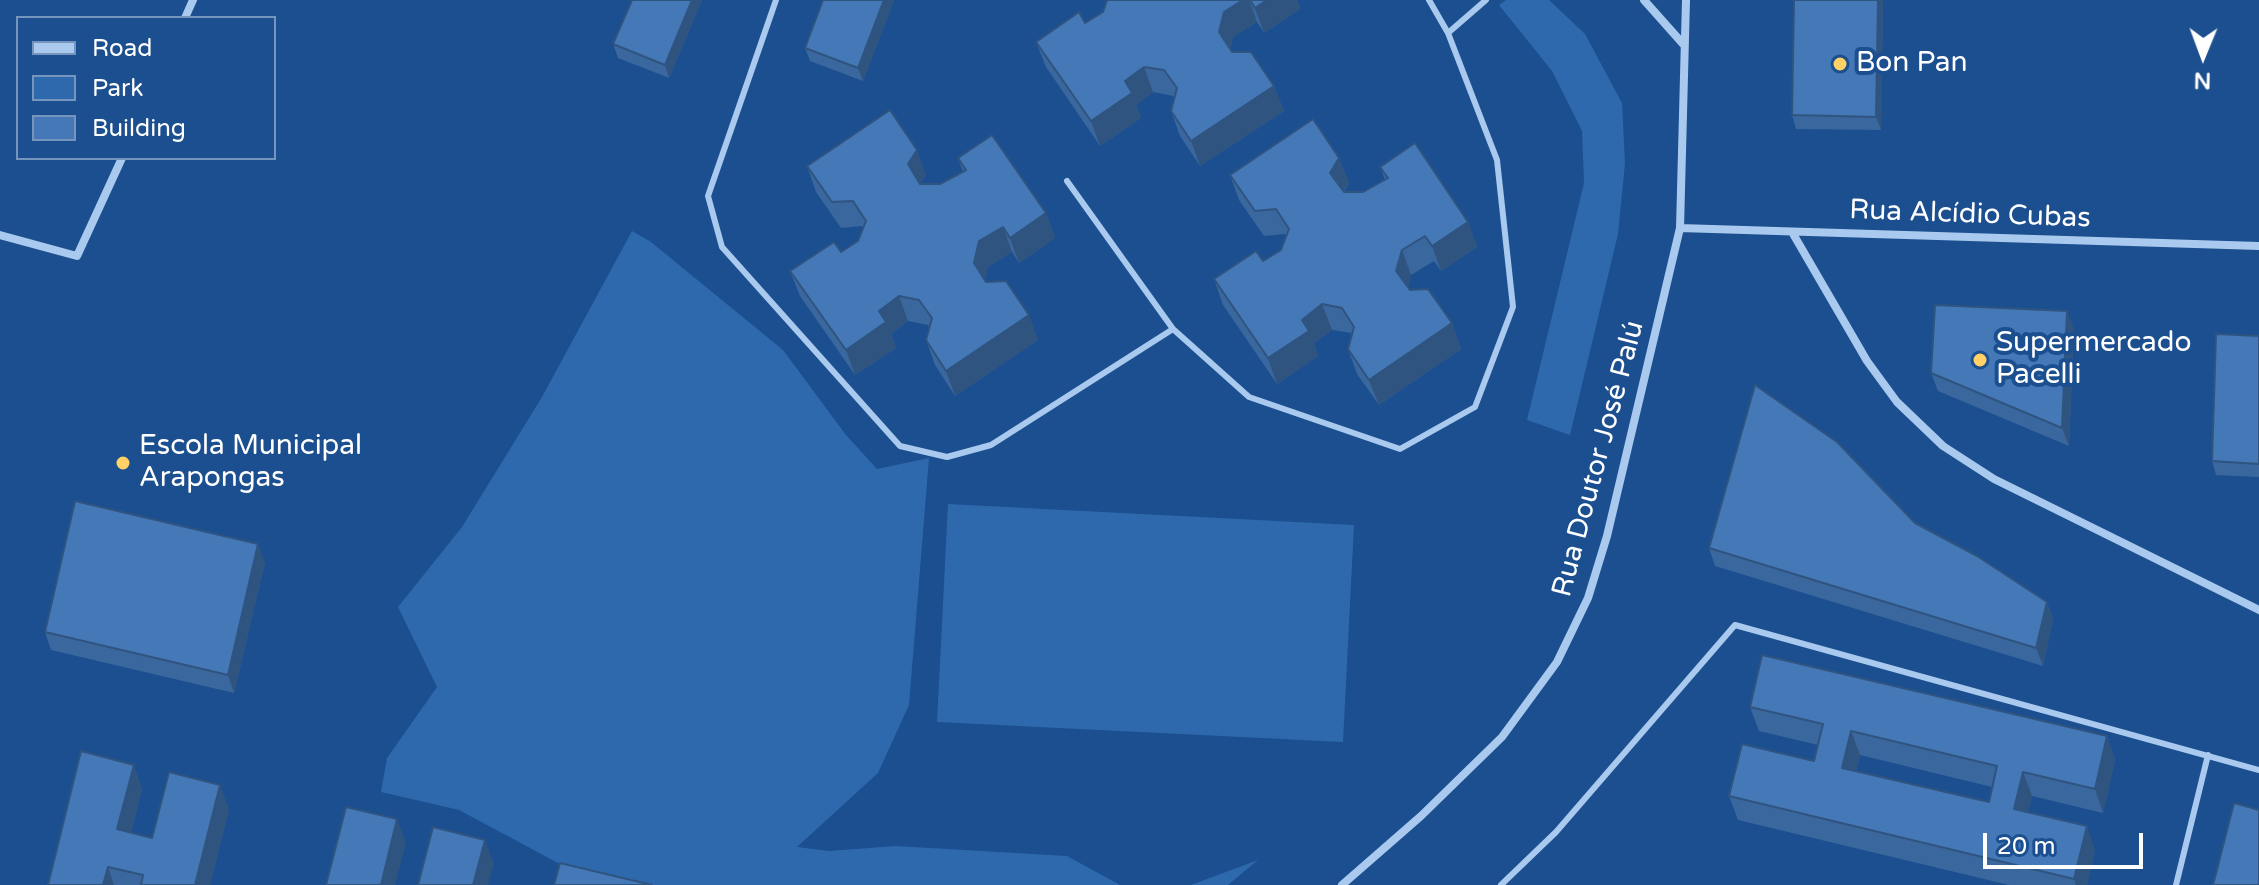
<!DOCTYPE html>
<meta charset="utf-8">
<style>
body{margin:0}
#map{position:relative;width:2259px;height:885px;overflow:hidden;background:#1b4f8f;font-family:"Varela Round",sans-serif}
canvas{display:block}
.legend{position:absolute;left:16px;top:16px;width:260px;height:144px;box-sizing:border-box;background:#1b4f8f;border:2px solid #7695bc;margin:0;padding:10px 14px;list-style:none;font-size:24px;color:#fff}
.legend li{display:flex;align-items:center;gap:16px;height:40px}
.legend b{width:40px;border:2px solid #7695bc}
.north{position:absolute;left:2163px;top:16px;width:80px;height:80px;-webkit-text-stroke:6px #1b4f8f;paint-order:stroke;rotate:181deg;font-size:22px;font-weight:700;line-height:32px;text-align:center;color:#fff}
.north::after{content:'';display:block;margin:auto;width:28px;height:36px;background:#fff;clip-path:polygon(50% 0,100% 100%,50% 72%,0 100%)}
.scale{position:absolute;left:1983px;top:833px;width:160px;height:36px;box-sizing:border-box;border:4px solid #fff;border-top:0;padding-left:10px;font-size:24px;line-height:28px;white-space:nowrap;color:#fff;-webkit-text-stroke:6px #1b4f8f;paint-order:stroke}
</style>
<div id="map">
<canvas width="2259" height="885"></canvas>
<ul class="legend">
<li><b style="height:10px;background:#a9c9ee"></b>Road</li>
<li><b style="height:22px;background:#2e69ad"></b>Park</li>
<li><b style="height:22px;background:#4478b7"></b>Building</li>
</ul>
<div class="north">N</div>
<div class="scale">20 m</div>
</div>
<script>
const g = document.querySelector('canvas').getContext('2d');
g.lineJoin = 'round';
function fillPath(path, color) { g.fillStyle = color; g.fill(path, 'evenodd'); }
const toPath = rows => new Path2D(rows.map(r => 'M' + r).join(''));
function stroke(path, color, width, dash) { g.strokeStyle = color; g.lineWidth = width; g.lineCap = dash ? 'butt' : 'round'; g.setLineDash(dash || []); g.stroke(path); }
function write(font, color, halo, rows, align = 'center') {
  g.font = font + ' "Varela Round",sans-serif'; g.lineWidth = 8; g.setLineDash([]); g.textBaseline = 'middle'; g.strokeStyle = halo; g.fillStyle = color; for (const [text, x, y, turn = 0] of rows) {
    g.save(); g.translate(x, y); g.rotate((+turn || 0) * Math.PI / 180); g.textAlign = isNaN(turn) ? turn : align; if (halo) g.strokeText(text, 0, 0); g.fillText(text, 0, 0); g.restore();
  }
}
fillPath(toPath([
 [1506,0,1549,0,1585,34,1622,103,1625,163,1618,234,1570,435,1527,420,1584,183,1582,131,1552,71,1499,5],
 [632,231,651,242,783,350,846,435,877,469,929,458,909,705,878,773,797,847,829,851,896,846,1067,856,1120,885,628,885,558,863,459,810,381,792,387,758,437,687,398,607,462,527,542,397],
 [948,504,1354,525,1343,742,937,722],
 [1258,860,1228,885,1191,885]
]), '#2e69ad');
stroke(toPath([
 [776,0,708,196,722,247,900,446,947,457,991,445,1173,329],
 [1429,0,1448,33],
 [1067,181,1173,329,1249,397,1400,449,1475,407,1513,307,1497,160,1448,33,1486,0],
 [1501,885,1556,832,1735,625,2259,770],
 [2176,885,2208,755]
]), '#a9c9ee', 6);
stroke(toPath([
 [1644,0,1684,45],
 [185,18,193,0],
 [1680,228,2259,246],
 [1792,232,1867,361,1897,402,1943,446,1994,479,2259,610],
 [0,235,77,256,122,158],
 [1342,885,1421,816,1502,737,1557,662,1588,598,1607,536,1680,228,1686,0]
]), '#a9c9ee', 8);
fillPath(toPath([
 [632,0,702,0,669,78,618,58,613,44],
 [894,0,863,81,810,61,805,48],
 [1107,0,1297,0,1300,9,1264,33,1257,22,1233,37,1230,50,1274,86,1284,111,1200,166,1180,136,1171,111,1174,97,1173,96,1153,92,1136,105,1141,118,1100,146,1046,67,1036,42,1085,23,1103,12],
 [1794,0,1883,0,1881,130,1796,129,1792,115],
 [958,158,1046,213,1055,238,1019,263,1012,252,988,267,985,280,1038,340,955,396,935,365,926,340,929,327,928,325,908,321,891,334,896,348,855,375,800,296,790,271,841,252,858,241,863,228,862,226,841,228,816,192,807,166,926,175,920,184,940,184,963,172],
 [1339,158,1349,183,1344,192,1363,192,1385,180,1380,167,1468,222,1477,247,1441,271,1434,261,1411,275,1408,287,1452,323,1461,349,1379,405,1357,374,1348,349,1352,335,1351,333,1332,330,1314,343,1318,356,1277,384,1223,305,1214,279,1263,261,1281,250,1286,237,1285,234,1264,236,1239,200,1230,175],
 [2074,329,2069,446,1938,391,1931,373],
 [2259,336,2259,477,2216,475,2212,461],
 [1915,523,2047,602,2053,619,2043,666,1715,566,1709,548],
 [265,562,234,693,51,650,45,632],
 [1750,707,2107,736,2115,760,2103,813,2032,796,2028,812,2095,850,2087,885,2009,885,1738,820,1729,796,1814,761,1818,745,1759,731],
 [1860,755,1992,787,1989,802,1856,771],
 [142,789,131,833,152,838,229,809,210,885,48,885]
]), '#3a679d');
fillPath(toPath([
 [692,0,702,0,669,78,665,65],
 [884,0,894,0,863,81,858,68],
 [1243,0,1249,0,1257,22,1233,37,1228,58,1219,32,1224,12],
 [1267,0,1297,0,1300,9,1264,33,1255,8],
 [1878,0,1883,0,1881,130,1876,117],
 [1144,67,1153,92,1136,105,1141,118,1100,146,1091,121,1125,81],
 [1274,86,1284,111,1200,166,1191,141],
 [917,150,926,175,917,189,908,164],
 [1339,158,1349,183,1339,198,1330,173],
 [1046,213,1055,238,1019,263,1010,238],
 [1468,222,1477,247,1441,271,1432,246],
 [1003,227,1012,252,988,267,983,288,974,263,979,241],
 [1402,250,1411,275,1406,296,1396,271],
 [899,296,908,321,891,334,896,348,855,375,846,350,879,311],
 [1322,304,1332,330,1314,343,1318,356,1277,384,1268,358,1302,320],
 [2067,311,2074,329,2069,446,2062,428],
 [1029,315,1038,340,955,396,946,371],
 [1452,323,1461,349,1379,405,1369,380],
 [258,544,265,562,234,693,228,675],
 [2047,602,2053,619,2043,666,2036,648],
 [1851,731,1860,755,1850,792,1842,768],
 [2107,736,2115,760,2103,813,2095,789],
 [134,765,142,789,126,853,117,829],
 [2023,772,2032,796,2023,833,2014,809],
 [220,785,229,809,210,885,195,885],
 [397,819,406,843,395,885,381,885],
 [2087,826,2095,850,2087,885,2076,885,2074,879],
 [485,840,494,864,488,885,473,885],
 [108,867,114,885,103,885]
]), '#305480');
const building = toPath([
 [632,0,692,0,665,65,613,44,632,0],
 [823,0,884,0,858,68,805,48,823,0],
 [1107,0,1243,0,1224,12,1219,32,1232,52,1251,52,1274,86,1191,141,1171,111,1177,88,1164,70,1144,67,1125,81,1132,93,1091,121,1036,42,1079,12,1085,23,1103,12,1107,0],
 [1250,0,1267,0,1255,8,1250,0],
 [1794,0,1878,0,1876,117,1792,115,1794,0],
 [890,110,917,150,908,164,920,184,940,184,966,170,958,158,992,135,1046,213,1010,238,1003,227,979,241,974,263,986,282,1006,281,1029,315,946,371,926,340,932,318,919,300,899,296,879,311,886,322,846,350,790,271,834,242,841,252,858,241,866,221,853,201,832,202,807,166,890,110],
 [1313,119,1339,158,1330,173,1344,192,1363,192,1388,178,1380,167,1415,143,1468,222,1432,246,1425,236,1402,250,1396,271,1410,290,1428,289,1452,323,1369,380,1348,349,1354,327,1342,308,1322,304,1302,320,1309,331,1268,358,1214,279,1256,251,1263,261,1281,250,1289,229,1276,209,1255,211,1230,175,1313,119],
 [1935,305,2067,311,2062,428,1931,373,1935,305],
 [2216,334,2259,336,2259,464,2212,461,2216,334],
 [1755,385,1837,442,1915,523,1977,556,2047,602,2036,648,1709,548,1755,385],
 [75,501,258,544,228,675,45,632,75,501],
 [1762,655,2107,736,2095,789,2023,772,2014,809,2087,826,2074,879,1729,796,1742,744,1814,761,1823,724,1750,707,1762,655],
 [1851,731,1997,766,1989,802,1842,768,1851,731],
 [81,751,134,765,117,829,152,838,169,772,220,785,195,885,141,885,143,875,108,867,103,885,48,885,81,751],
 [2234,803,2259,810,2259,885,2213,885,2234,803],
 [346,807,397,819,381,885,382,885,326,885,346,807],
 [433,827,485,840,473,885,418,885,433,827],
 [560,863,652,885,554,885,560,863]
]);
fillPath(building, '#4478b7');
stroke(building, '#305480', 2);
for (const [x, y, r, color] of [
 [1840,64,8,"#ffd166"],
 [1980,360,8,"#ffd166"],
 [123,463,8,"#ffd166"]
]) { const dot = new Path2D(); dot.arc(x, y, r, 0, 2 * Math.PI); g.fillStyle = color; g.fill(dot); stroke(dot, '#1b4f8f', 3); }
write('28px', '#fff', '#1b4f8f', [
 ["Bon Pan",1856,64],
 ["Supermercado",1996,344],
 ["Pacelli",1996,376],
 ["Escola Municipal",139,447],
 ["Arapongas",139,479]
], 'left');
write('28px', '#fff', '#1b4f8f', [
 ["Rua Alcídio Cubas",1970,215,2],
 ["Rua Doutor José Palú",1599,459,-75]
]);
</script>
